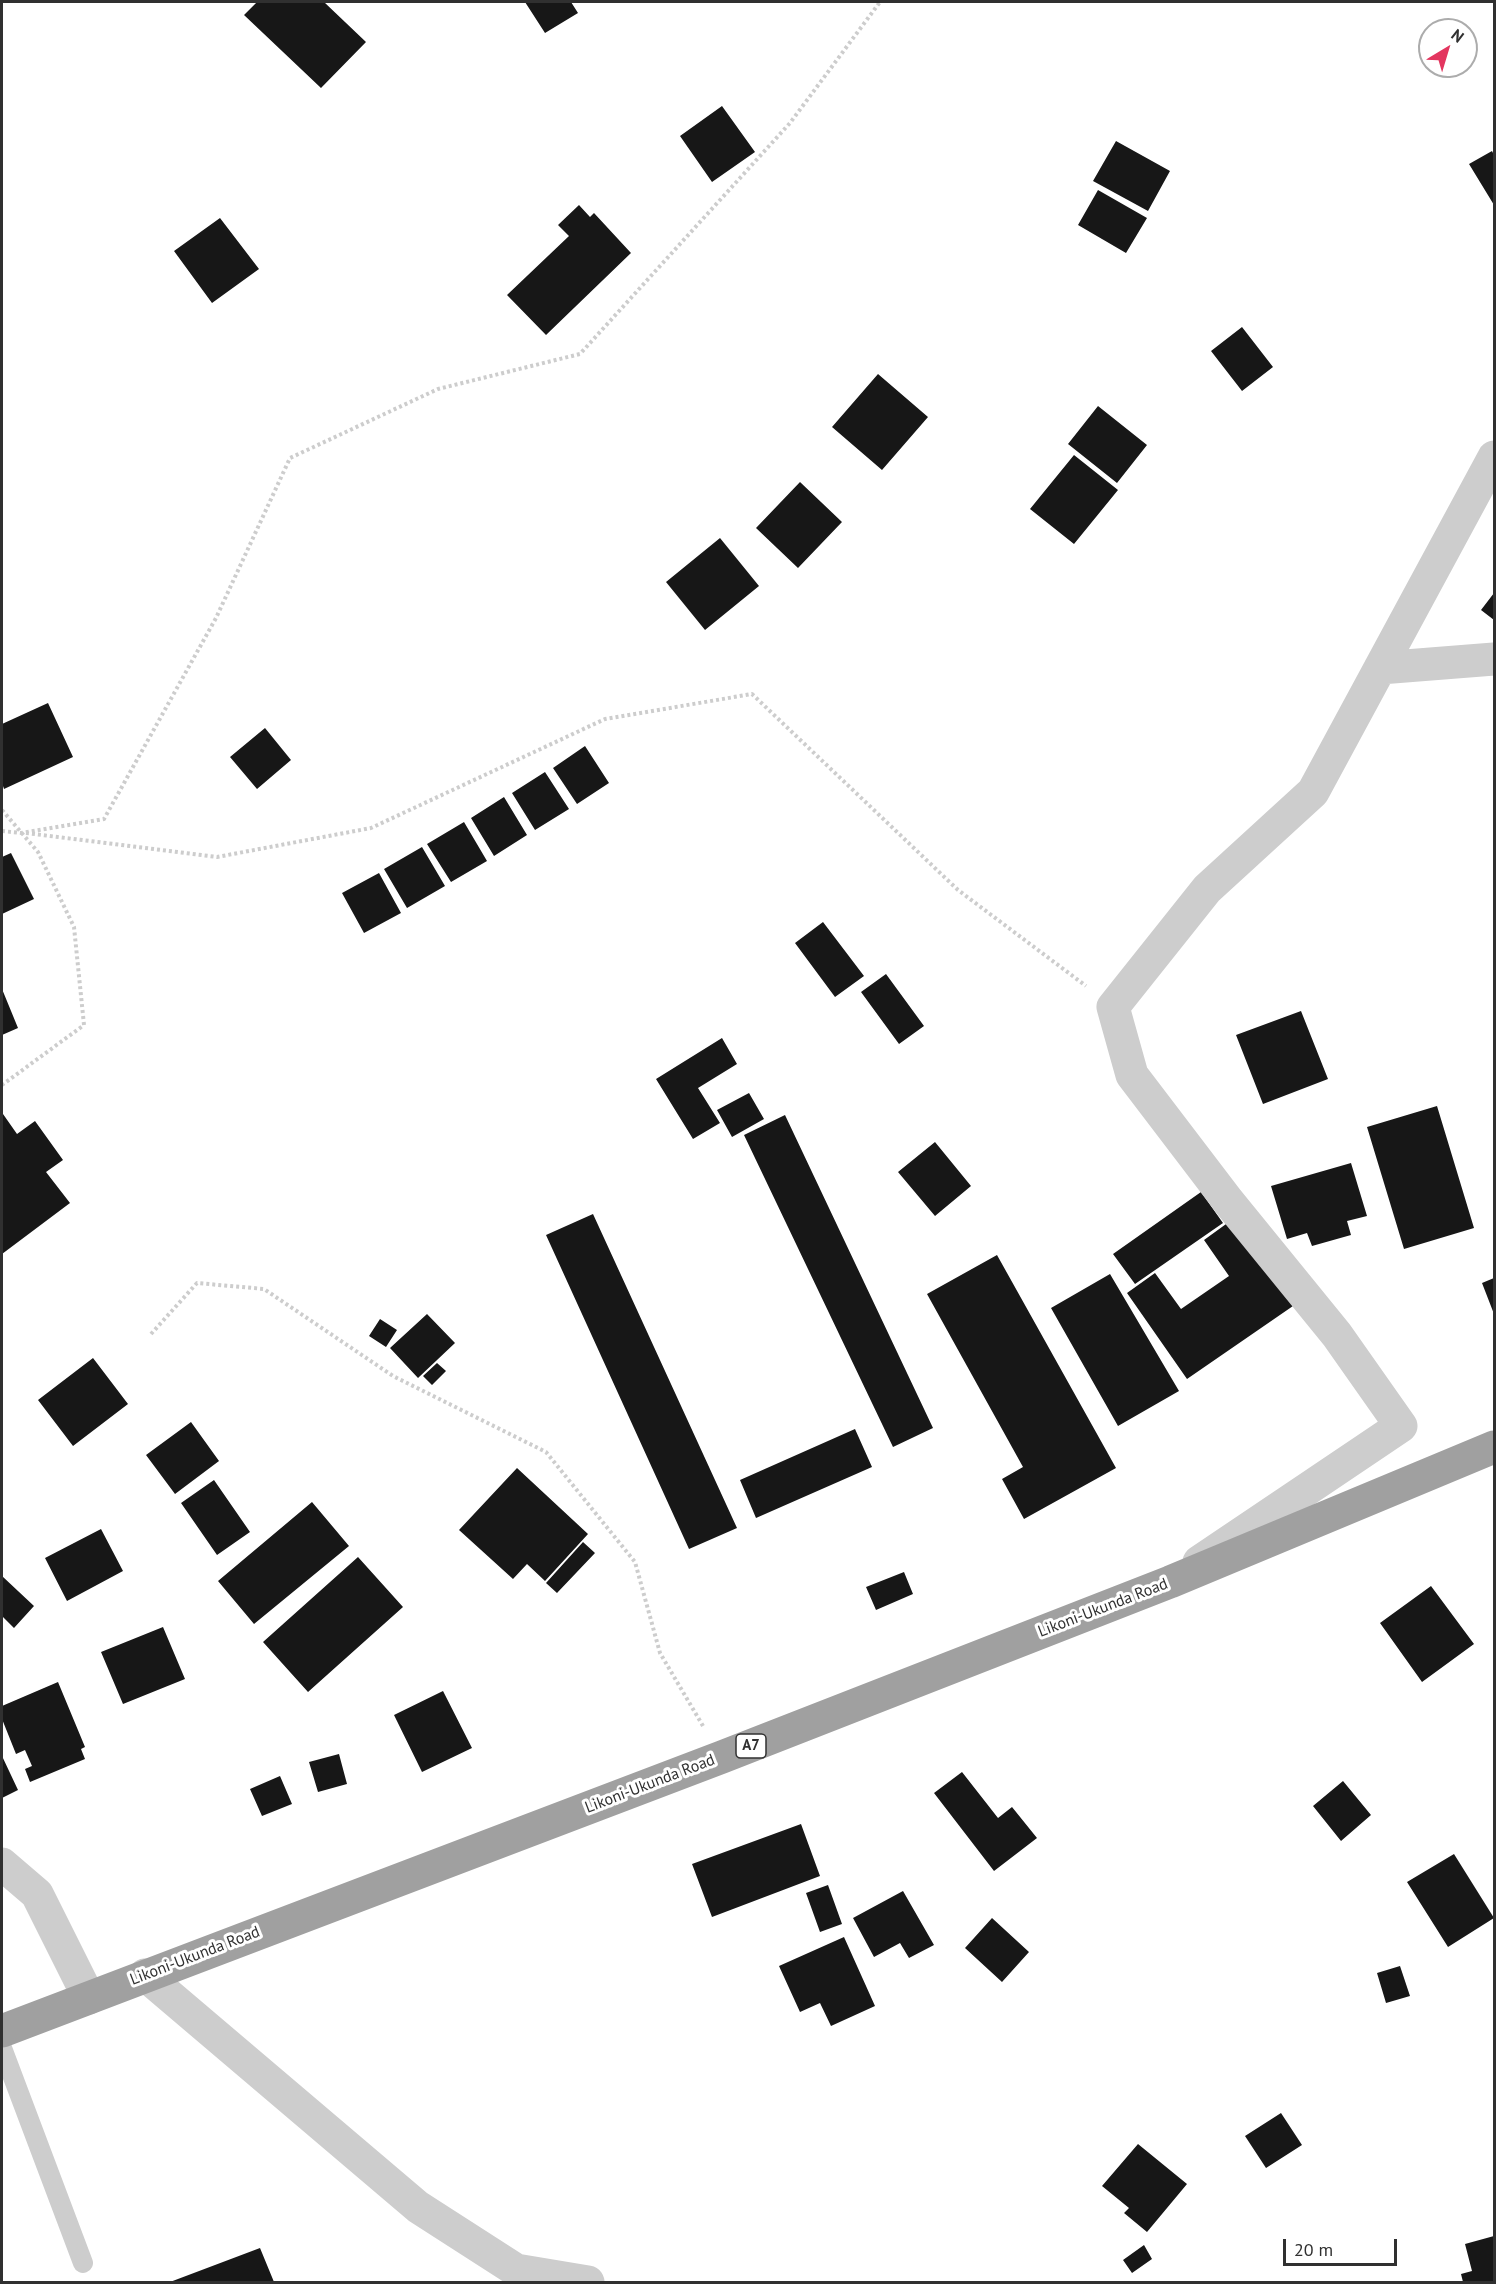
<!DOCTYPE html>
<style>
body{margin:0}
#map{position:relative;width:1496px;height:2284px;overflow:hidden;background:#fff;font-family:"PT Sans",sans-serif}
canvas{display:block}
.frame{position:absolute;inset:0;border:3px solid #303030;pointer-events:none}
.north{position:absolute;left:1418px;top:18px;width:60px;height:60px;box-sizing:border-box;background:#fff;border:2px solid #acacac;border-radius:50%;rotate:38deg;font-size:16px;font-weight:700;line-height:24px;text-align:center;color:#303030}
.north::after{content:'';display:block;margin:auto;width:21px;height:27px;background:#e3365f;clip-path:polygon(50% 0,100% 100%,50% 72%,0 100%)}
.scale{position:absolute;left:1283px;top:2239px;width:114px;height:27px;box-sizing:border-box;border:3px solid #303030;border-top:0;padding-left:8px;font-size:18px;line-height:21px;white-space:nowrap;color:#303030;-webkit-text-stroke:4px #fff;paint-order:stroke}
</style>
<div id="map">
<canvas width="1496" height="2284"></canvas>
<div class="frame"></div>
<div class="north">N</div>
<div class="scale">20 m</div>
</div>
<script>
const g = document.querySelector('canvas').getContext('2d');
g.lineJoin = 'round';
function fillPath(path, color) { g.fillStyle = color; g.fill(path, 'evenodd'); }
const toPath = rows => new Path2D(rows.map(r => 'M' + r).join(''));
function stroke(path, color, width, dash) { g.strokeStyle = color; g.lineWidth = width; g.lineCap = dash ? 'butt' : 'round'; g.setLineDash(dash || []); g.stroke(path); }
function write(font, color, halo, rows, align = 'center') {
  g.font = font + ' "PT Sans",sans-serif'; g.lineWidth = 6; g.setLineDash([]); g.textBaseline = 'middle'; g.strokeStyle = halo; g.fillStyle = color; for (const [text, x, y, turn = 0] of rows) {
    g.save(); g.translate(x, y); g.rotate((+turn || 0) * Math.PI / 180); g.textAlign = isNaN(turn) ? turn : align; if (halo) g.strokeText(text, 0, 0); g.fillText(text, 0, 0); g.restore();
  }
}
fillPath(toPath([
 [257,2,324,2,366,42,321,88,244,15],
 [525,2,571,2,578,13,545,33],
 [722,106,755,152,712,182,680,136],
 [1116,141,1170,171,1148,211,1093,181],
 [1492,151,1494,155,1494,205,1469,164],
 [1098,190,1147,218,1126,253,1078,225],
 [579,205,590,217,594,213,631,253,546,335,507,295,569,236,558,225],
 [220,218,259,269,212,303,174,251],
 [1242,327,1273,367,1242,391,1211,351],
 [878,374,928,417,882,470,832,427],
 [1098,406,1147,445,1117,483,1068,444],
 [1074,455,1118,490,1074,544,1030,509],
 [800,482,842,522,798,568,756,528],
 [720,538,759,586,705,630,666,582],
 [1494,593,1494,620,1481,610],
 [48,703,73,757,4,789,2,783,2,724],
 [265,728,291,760,257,789,230,757],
 [585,746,609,783,577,804,553,768],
 [545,772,569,809,535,830,512,793],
 [504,797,527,835,494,856,471,818],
 [464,822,487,861,451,882,427,844],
 [422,847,445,886,407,908,384,869],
 [11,853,34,899,2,914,2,857],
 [379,873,401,913,364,933,342,893],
 [823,922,864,976,835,997,795,943],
 [886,974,924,1026,899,1044,861,992],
 [2,989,18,1028,2,1035],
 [1301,1011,1328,1079,1263,1104,1236,1035],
 [722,1038,737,1064,698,1088,720,1123,693,1139,656,1079],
 [749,1093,764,1119,732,1137,717,1110],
 [1437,1106,1474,1228,1404,1249,1367,1127],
 [3,1114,17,1134,35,1121,63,1160,46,1172,70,1203,2,1254],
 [785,1115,933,1428,893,1447,744,1135],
 [935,1142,971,1186,935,1216,898,1172],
 [1351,1163,1367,1216,1347,1221,1351,1235,1312,1246,1307,1233,1287,1239,1271,1186],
 [1201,1192,1223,1223,1135,1284,1113,1254],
 [593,1214,737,1528,689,1549,546,1235],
 [1233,1219,1293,1306,1187,1379,1127,1293,1155,1273,1181,1309,1229,1276,1204,1240],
 [997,1255,1116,1468,1024,1519,1002,1479,1023,1467,927,1294],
 [1110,1274,1179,1391,1118,1426,1051,1308],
 [1494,1278,1494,1314,1482,1283],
 [427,1314,455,1343,418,1378,390,1348],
 [380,1319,397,1330,386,1347,369,1336],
 [93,1358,128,1404,73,1446,38,1400],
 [437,1363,446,1371,432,1385,423,1376],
 [191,1422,219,1461,175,1494,146,1455],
 [855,1429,872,1467,756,1518,740,1480],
 [517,1468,588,1534,545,1581,527,1564,513,1579,459,1530],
 [214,1480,250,1532,217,1555,181,1503],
 [312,1502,349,1546,254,1624,218,1581],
 [101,1529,123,1571,67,1601,45,1558],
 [583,1542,595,1553,557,1593,546,1583],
 [358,1557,403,1607,308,1692,263,1642],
 [904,1572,913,1594,876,1610,866,1587],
 [2,1576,34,1606,14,1628,2,1616],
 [1431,1586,1474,1644,1422,1682,1380,1623],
 [163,1627,185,1679,123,1704,101,1652],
 [58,1682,85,1747,81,1749,85,1759,30,1782,25,1769,32,1766,25,1750,16,1754,2,1719,2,1706],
 [443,1691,472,1748,422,1772,394,1715],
 [339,1754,347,1784,318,1792,309,1762],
 [2,1756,18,1790,2,1798],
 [962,1772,998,1818,1012,1807,1037,1838,994,1871,934,1793],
 [280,1776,292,1804,262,1816,250,1789],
 [1343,1781,1371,1815,1341,1841,1313,1806],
 [801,1824,820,1876,712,1917,692,1864],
 [1454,1854,1494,1918,1448,1947,1407,1882],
 [828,1885,842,1924,820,1932,806,1893],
 [903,1891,934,1945,909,1958,900,1943,874,1957,853,1918],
 [992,1918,1029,1952,1002,1982,965,1948],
 [844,1937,875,2006,831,2026,820,2003,800,2012,779,1966],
 [1400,1966,1410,1996,1386,2003,1377,1973],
 [1281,2113,1302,2145,1266,2168,1245,2136],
 [1138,2144,1187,2184,1147,2232,1124,2213,1129,2208,1102,2186],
 [1494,2236,1494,2282,1463,2282,1461,2274,1472,2271,1465,2244],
 [1144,2245,1152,2259,1132,2273,1123,2260],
 [260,2248,274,2282,170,2282]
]), '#171717');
stroke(toPath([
 [2,810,38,852,74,927,84,1025,2,1085],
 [2,831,21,833,104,819,216,618,290,458,438,389,580,354,790,123,880,2],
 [26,833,217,857,371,828,605,719,752,694,958,890,1086,986],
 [151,1334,197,1283,264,1289,393,1376,546,1452,635,1562,660,1653,703,1726]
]), '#cdcdcd', 4, [3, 3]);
stroke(toPath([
 [2,2048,83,2263]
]), '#cdcdcd', 20);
stroke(toPath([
 [1380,668,1494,659],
 [1199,1562,1401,1426,1337,1335,1228,1201,1132,1075,1113,1007,1207,889,1313,792,1494,457],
 [2,1864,37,1894,89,1998],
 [145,1975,418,2207,516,2270,588,2282]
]), '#cdcdcd', 33);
stroke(toPath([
 [2,2031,722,1757,1170,1582,1494,1447]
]), '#a0a0a0', 33);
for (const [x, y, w] of [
 [751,1746,30]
]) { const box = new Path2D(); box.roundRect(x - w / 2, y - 12, w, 24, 4.5); g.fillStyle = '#fff'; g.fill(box); stroke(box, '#303030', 1.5); }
write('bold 15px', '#303030', null, [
 ["A7",751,1746]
]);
write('16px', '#303030', '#fff', [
 ["Likoni-Ukunda Road",1103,1608,-21],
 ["Likoni-Ukunda Road",650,1784,-21],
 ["Likoni-Ukunda Road",195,1956,-21]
]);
</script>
